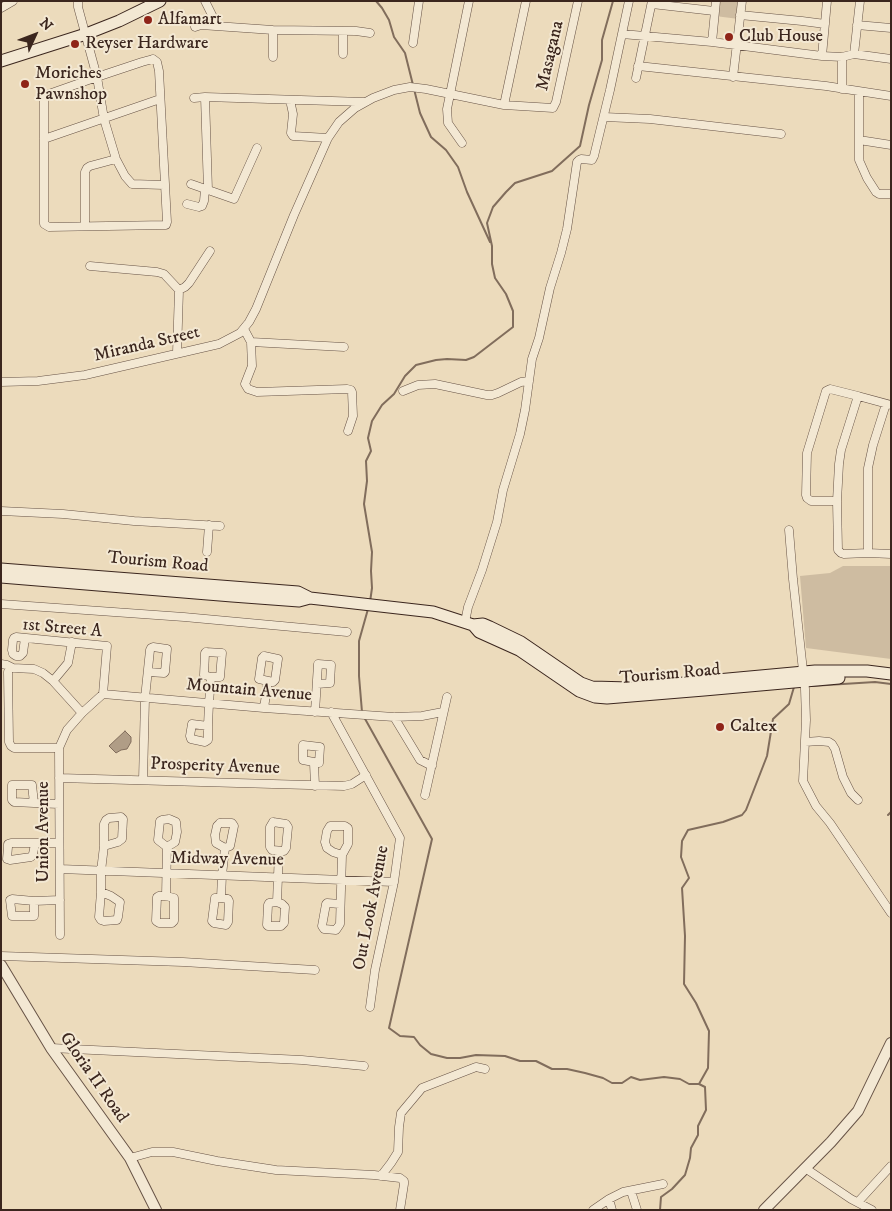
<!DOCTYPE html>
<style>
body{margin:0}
#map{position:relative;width:892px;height:1211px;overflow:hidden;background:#ecdbbc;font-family:"IM FELL DW Pica",serif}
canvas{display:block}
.frame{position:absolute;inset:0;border:2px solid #3b261e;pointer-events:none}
.north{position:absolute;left:10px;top:10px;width:50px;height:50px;-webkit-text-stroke:4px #f3e8d3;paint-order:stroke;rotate:47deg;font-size:14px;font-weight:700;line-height:20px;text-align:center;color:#3b261e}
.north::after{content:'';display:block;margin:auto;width:18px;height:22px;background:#3b261e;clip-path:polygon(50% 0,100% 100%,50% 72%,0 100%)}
</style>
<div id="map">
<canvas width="892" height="1211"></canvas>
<div class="frame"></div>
<div class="north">N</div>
</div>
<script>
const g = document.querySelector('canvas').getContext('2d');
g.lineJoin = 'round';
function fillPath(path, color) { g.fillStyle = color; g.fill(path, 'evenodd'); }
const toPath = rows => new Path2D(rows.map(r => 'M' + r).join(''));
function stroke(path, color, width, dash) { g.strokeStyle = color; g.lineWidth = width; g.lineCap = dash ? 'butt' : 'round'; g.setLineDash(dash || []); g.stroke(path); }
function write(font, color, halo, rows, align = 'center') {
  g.font = font + ' "IM FELL DW Pica",serif'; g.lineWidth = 4; g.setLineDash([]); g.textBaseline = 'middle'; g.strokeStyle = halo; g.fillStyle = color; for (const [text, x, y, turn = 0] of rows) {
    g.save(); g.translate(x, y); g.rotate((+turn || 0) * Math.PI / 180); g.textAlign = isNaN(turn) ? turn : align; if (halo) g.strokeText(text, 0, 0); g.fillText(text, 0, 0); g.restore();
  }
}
fillPath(toPath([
 [717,1,741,1,739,19,715,16],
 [843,566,891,566,891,659,806,648,800,576,830,573]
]), '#cebca1');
const water = toPath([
 [125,731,131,737,131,742,127,749,121,750,116,753,109,746,125,731]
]);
fillPath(water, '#b09d86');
stroke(water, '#816d5c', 1);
stroke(toPath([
 [376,1,382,8,389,20,394,37,405,53,413,85],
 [414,89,420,113,431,137,446,150,458,167,467,192,490,242],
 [370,602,372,588,371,571,372,552,364,504,367,481,366,461,371,451,368,438,372,421,382,405,394,394,405,376,416,365,436,360,447,359,466,360,474,357,513,327,513,311,506,294,495,278,492,264,492,246,487,223,493,207,506,192,515,183,552,171,580,146,589,105,602,60,602,40,613,1],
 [811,686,875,682,891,684],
 [362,712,359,676,359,641,368,609],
 [364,717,432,839,389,1028,400,1036,414,1037,420,1045,431,1054,447,1058,460,1058,476,1055,505,1056,520,1061,536,1061,552,1069,567,1069,585,1073,603,1078,612,1083,622,1083,631,1077,640,1080,664,1077,680,1079,689,1084,699,1084,705,1087,706,1110,698,1126,698,1135,691,1148,690,1158,685,1175,672,1189,661,1197,660,1210],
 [888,815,891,812],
 [699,1084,708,1068,709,1031,696,1003,684,984,685,936,682,888,689,878,681,857,682,841,688,830,723,822,742,815,746,810,767,756,773,719,789,704,794,687]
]), '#816d5c', 2);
const minor = toPath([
 [78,1,78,7,97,77,104,119,116,159,125,176,132,184,164,185],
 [205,1,217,25],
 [652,4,714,11],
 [1,8,13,1],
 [740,15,802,21,825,24],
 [857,25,891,28],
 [195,27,201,25,273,30,356,31,370,33],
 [343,31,343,54],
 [622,34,712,42,822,56,842,57,854,54,891,59],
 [712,42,716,1],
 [413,43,419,1],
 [854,54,860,1],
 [822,56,827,1],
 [273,57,273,30],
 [153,59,157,62,159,71,167,222,166,225,49,227,44,224,44,97,46,95,97,77,142,62,153,59],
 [638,66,826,86,891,96],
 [733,77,742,1],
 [636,78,652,1],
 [842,89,842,57],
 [859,92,859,160,867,178,876,192,879,194,891,194],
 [205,97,208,190],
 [194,98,205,97,364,102],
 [290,100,293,114,291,133,293,136,328,138],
 [504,105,526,1],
 [604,117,650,119,781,134],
 [44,139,160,99],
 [859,140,891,145],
 [462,143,448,123,447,109,469,1],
 [191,184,234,199,257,148],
 [187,204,199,207,202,206,204,201,205,189],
 [85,226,85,172,87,168,90,166,116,159],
 [90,266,157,272,164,274,179,290,185,287,189,283,210,251],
 [244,329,251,342,344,347],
 [251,342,252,366,245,384,248,389,257,392,347,389,351,390,352,392,353,416,348,431],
 [177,353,179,290],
 [1,382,38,381,85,375,219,344,240,333,249,322,256,309,294,215,328,138,339,122,355,108,373,98,394,90,410,87,426,89,504,105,553,108,556,102,578,1],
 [403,391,418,385,435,384,487,395,492,395,498,393,521,382,529,381],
 [891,405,858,396,841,450,839,464,837,501,838,550,841,553,844,554,868,553,891,554],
 [837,501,811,501,807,498,806,495,807,453,826,391,830,389,858,396],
 [1,511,63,514,134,521,220,526],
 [789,530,793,579,805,689,806,720,803,781,816,806,830,823,891,913],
 [207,552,209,525],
 [868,553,868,468,873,445,886,404],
 [1,604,184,617,347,632],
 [465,622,468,607,482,570,497,522,503,490,520,434,525,410,532,359,539,338,550,288,561,253,567,229,577,162,579,160,581,159,592,160,594,156,610,90,629,1],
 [25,638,23,653,20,656,16,656,13,654,12,650,13,640,14,638,16,637,107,646,103,694],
 [206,652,222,653,220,677,211,677,204,675,205,653,206,652],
 [264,656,278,659,275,680,273,682,259,679,262,658,264,656],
 [1,664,7,665,13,668],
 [13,668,34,669,43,673,53,681,82,713],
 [8,672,9,742,11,746,14,748,59,748],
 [53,681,68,663,72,642],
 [264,708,268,681],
 [315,712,318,664,331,665,330,683,317,684],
 [331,712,400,838,394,882,375,970,370,1007],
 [394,717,420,760,432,766],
 [208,726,192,724,190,736,191,739,205,742,208,740,208,726,209,703,211,677],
 [805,742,819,741,829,742,832,744,835,749,843,777,851,793,858,800],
 [303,745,320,747,319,763,303,760,303,745],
 [314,763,315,786],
 [59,778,344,786,352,784,366,775],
 [143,780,145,698,150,650,151,648,153,647,167,649,165,672,164,673,148,672],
 [425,795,447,697],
 [34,803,32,785,12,785,12,800,14,802,34,803,59,804],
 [169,819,176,822,177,832,175,842,167,847,158,840,160,821,162,820,169,819],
 [273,822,286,824,288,827,286,848,284,851,272,850,270,847,270,827,273,822],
 [220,823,232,823,234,826,230,846,225,848,216,843,215,835,217,826,220,823],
 [35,844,33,854,31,857,10,860,7,859,8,847,8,844,11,843,59,843],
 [60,869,394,882],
 [101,892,111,896,120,902,118,917,117,920,104,921,101,920,99,917,101,892,101,871,104,846,104,824,106,820,109,818,121,817,123,819,122,839,118,842,104,846],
 [159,896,166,896,174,898,174,921,172,923,159,923,156,921,157,897,159,896],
 [166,896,167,847],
 [215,898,221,898,228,899,229,901,228,922,226,925,214,923,212,921,215,898],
 [221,898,222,875,225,848],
 [34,901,34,916,12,916,10,900,12,899,34,901,60,900],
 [277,902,282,904,285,907,284,923,281,926,268,926,267,925,268,905,269,903,277,902],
 [277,902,279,851],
 [340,904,327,903,326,904,322,926,324,929,336,930,340,924,342,855,348,844,348,828,345,826,330,826,327,831,325,842,327,848,333,852,342,855],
 [60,935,59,748,67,730,82,713,103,694,264,708,394,717,422,716,443,712],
 [1,956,183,962,315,970],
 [51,1048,302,1060,364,1066],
 [130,1158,152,1152,173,1152,217,1161,276,1170,374,1175,400,1178,404,1181,404,1184,400,1210],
 [805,1168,851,1199,872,1210],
 [381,1176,391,1163,398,1152,399,1127,401,1113,422,1088,476,1067,485,1069],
 [631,1191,637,1210],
 [609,1199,612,1210],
 [858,1202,891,1166],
 [593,1210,609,1199,623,1192,663,1184]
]);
const tertiary = toPath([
 [1,965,51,1048,130,1158,156,1210],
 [764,1210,831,1142,858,1111,891,1043]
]);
const secondary = toPath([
 [1,61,86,34,119,21,160,1],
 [1,569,298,592,310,598,433,612,473,625,483,624,490,627,521,642,581,683,592,687,630,688,815,671,867,671,891,674],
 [1,577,232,596,299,601,310,598],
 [473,625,479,632,519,650,579,691,595,697,607,698,704,690,839,678]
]);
stroke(minor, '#675346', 9);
stroke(tertiary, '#675346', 12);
stroke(secondary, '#3b261e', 13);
stroke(minor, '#f3e8d3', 8);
stroke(tertiary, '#f3e8d3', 10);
stroke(secondary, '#f3e8d3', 11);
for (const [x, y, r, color] of [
 [148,20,5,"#8f2418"],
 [729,37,5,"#8f2418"],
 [75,44,5,"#8f2418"],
 [25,84,5,"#8f2418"],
 [720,727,5,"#8f2418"]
]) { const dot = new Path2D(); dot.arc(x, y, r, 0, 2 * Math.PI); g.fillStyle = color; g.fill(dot); stroke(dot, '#f3e8d3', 2); }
write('18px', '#3b261e', '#f3e8d3', [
 ["Alfamart",158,20],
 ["Club House",739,37],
 ["Reyser Hardware",85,44],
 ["Moriches",35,74],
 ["Pawnshop",35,95],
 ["Caltex",730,727]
], 'left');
write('18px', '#3b261e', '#f3e8d3', [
 ["Masagana",551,56,-77],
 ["Miranda Street",147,345,-13],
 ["Tourism Road",158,563,5],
 ["1st Street A",62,629,5],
 ["Tourism Road",670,675,-5],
 ["Mountain Avenue",249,691,5],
 ["Prosperity Avenue",215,767,2],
 ["Union Avenue",44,832,-90],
 ["Midway Avenue",227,860,1],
 ["Out Look Avenue",372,908,-79],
 ["Gloria II Road",93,1078,55]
]);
</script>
